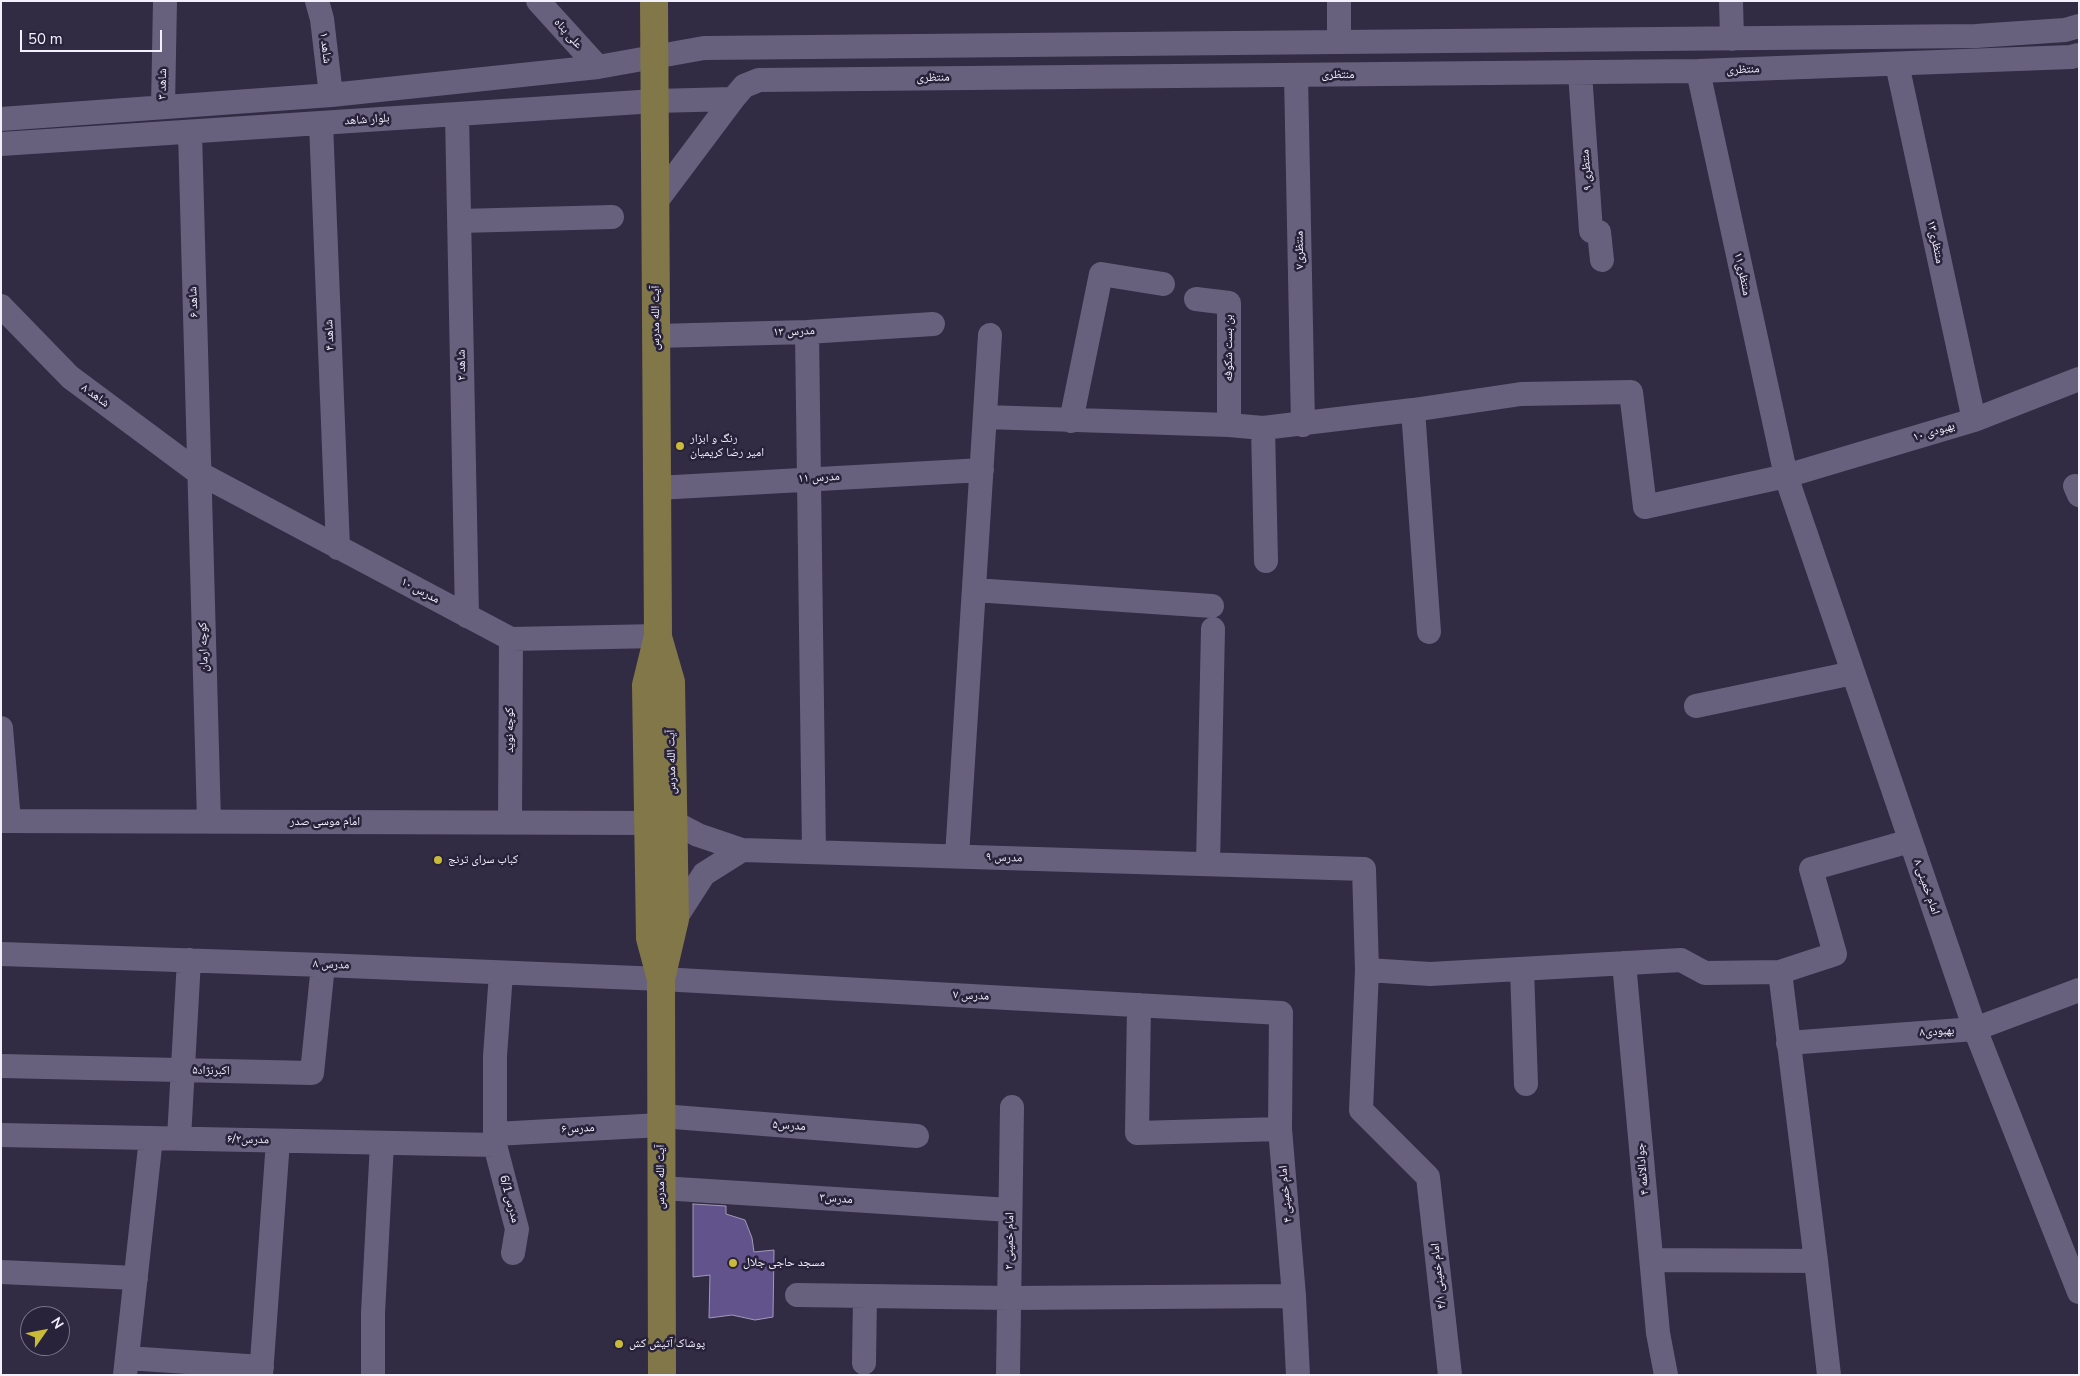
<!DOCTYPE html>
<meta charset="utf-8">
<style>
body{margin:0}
#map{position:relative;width:2080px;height:1376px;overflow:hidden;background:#322b44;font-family:"Nunito Sans",sans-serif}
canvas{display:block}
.frame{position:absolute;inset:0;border:2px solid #f3f0fe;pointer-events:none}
.north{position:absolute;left:20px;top:1306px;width:50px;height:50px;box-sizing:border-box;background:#28223a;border:1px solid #797488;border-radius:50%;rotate:57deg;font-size:14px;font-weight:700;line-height:20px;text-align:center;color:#f3f0fe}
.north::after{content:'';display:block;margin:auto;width:18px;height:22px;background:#caba3a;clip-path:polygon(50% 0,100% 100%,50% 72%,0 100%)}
.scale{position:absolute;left:20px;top:30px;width:142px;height:22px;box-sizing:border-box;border:2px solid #f3f0fe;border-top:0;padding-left:6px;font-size:15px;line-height:18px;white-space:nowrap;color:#f3f0fe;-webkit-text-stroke:4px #28223a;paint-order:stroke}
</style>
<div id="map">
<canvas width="2080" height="1376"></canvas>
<div class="frame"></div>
<div class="north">N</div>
<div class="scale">50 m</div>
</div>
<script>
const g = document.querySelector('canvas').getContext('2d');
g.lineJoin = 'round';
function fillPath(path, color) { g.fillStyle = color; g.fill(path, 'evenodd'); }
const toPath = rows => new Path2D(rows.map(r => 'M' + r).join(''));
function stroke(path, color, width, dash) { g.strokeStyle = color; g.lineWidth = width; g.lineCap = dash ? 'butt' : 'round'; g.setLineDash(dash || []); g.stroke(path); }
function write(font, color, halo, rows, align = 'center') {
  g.font = font + ' "Nunito Sans","Noto Naskh Arabic",sans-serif'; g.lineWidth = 5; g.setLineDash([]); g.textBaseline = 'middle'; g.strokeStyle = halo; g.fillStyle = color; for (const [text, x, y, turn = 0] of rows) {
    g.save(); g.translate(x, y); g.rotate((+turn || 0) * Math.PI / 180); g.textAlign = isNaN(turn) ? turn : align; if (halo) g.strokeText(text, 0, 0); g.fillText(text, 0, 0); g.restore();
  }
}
const building = toPath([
 [693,1204,726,1206,726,1214,745,1220,752,1238,754,1252,774,1250,773,1317,755,1320,732,1315,709,1318,710,1275,693,1277,693,1204]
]);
fillPath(building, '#63538c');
stroke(building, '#a19ab9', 1);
stroke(toPath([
 [317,1,322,19,331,95],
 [538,1,598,67],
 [1339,1,1339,42],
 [1731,1,1732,39],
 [1897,64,1974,420],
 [1698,71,1786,476,1975,1029,2079,1292],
 [1580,73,1591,231,1599,232,1602,260],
 [1296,75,1303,425],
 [163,107,165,1],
 [457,114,467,616],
 [1,119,331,95,598,67,704,48,1976,36,2065,30,2079,26],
 [321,123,338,548],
 [190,132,209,821],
 [1,144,655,101,733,99],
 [655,203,733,99,744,86,759,80,1698,71,2071,57,2079,55],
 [460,221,612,217],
 [1196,299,1229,303,1229,425],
 [1,306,70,377,199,473,511,639,658,636],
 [807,332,814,852],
 [656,336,807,332,933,324],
 [1413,410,1429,632],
 [985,417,1229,425,1263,428,1413,410,1521,394,1631,392,1645,507,1786,476,1974,420,2079,379],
 [1071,421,1101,274,1163,284],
 [1263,428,1266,561],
 [2075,486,2079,495],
 [657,488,982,470],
 [974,590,1212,606],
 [1696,706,1853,673],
 [1,728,9,821],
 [1,821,648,823],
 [510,822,511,639],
 [673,822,698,835,742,850],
 [957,856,990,335],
 [1208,864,1213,629],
 [675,919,704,874,742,850,1364,869,1367,970,1361,1110,1428,1177,1450,1375],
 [1,954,323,965,661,979,1281,1013,1280,1129,1294,1296,1298,1375],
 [1624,963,1658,1333,1666,1375],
 [1522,969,1526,1084],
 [1367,970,1430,974,1681,960,1705,973,1780,972,1835,954,1811,869,1910,841],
 [1780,972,1816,1261,1829,1375],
 [501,973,495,1056,495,1145,517,1229,513,1253],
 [1139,1005,1137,1133,1280,1129],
 [1788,1043,1975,1029,2079,990],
 [1,1066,312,1073,323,965],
 [661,1116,917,1136],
 [495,1134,661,1125],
 [1,1135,495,1145],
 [179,1138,189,960],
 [661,1188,1010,1210],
 [1652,1260,1816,1261],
 [1,1272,136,1278],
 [797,1295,1009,1298,1294,1296],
 [127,1358,262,1367],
 [864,1363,865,1296],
 [125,1375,151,1138],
 [261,1375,278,1141],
 [373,1375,373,1313,382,1143],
 [1008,1375,1012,1107]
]), '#68617d', 24);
stroke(toPath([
 [654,1,658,636,646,685,650,938,661,979],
 [658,637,671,682,675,919,661,979,662,1375]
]), '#817749', 28);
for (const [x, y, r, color] of [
 [680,446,5,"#caba3a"],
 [438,860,5,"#caba3a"],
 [733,1263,5,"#caba3a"],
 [619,1344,5,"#caba3a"]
]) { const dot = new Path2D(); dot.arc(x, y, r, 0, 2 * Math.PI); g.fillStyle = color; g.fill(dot); stroke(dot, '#28223a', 2); }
write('12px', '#f3f0fe', '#28223a', [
 ["علی پناه",568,34,48],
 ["شاهد ۱",325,48,83],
 ["منتظری",1743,70,-2],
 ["منتظری",1338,75],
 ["منتظری",933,78,-1],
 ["شاهد ۳",163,84,-89],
 ["بلوار شاهد",367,120,-4],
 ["منتظری ۹",1587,170,-94],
 ["منتظری۱۳",1935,242,78],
 ["منتظری۷",1300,250,-91],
 ["منتظری۱۱",1742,274,78],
 ["شاهد ۶",194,302,-92],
 ["آیت الله مدرس",656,318,-90],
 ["مدرس ۱۳",794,332,-2],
 ["شاهد ۴",330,335,-92],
 ["بن بست شکوفه",1229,348,-90],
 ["شاهد ۲",462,365,-91],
 ["شاهد ۸",95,396,36],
 ["بهبودی ۱۰",1934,432,-17],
 ["مدرس ۱۱",819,478,-3],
 ["مدرس ۱۰",420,591,28],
 ["کوچه ارمان",204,647,-92],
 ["کوچه نوید",510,730,-90],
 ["آیت الله مدرس",672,762,-91],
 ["امام موسی صدر",325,822],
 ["مدرس ۹",1004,858,2],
 ["امام خمینی ۸",1926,887,71],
 ["مدرس ۸",331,965,2],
 ["مدرس ۷",971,996,3],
 ["بهبودی۸",1937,1032,-4],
 ["اکبرنژاد۵",211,1071,1],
 ["مدرس۵",789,1126,4],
 ["مدرس۶",578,1129,-3],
 ["مدرس۶/۲",248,1140,1],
 ["جوادالائمه ۴",1643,1169,-95],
 ["آیت الله مدرس",661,1177,-90],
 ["امام خمینی ۴",1286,1194,-95],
 ["مدرس 6/1",509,1199,75],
 ["مدرس۳",836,1199,4],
 ["امام خمینی ۲",1010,1241,-89],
 ["امام خمینی ۴/۱",1439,1276,-96]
]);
write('12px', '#f3f0fe', '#28223a', [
 ["رنگ و ابزار",690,439],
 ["امیر رضا کریمیان",690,453],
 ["کباب سرای ترنج",448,860],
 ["مسجد حاجی جلال",743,1263],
 ["پوشاک آتیش کش",629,1344]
], 'left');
</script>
